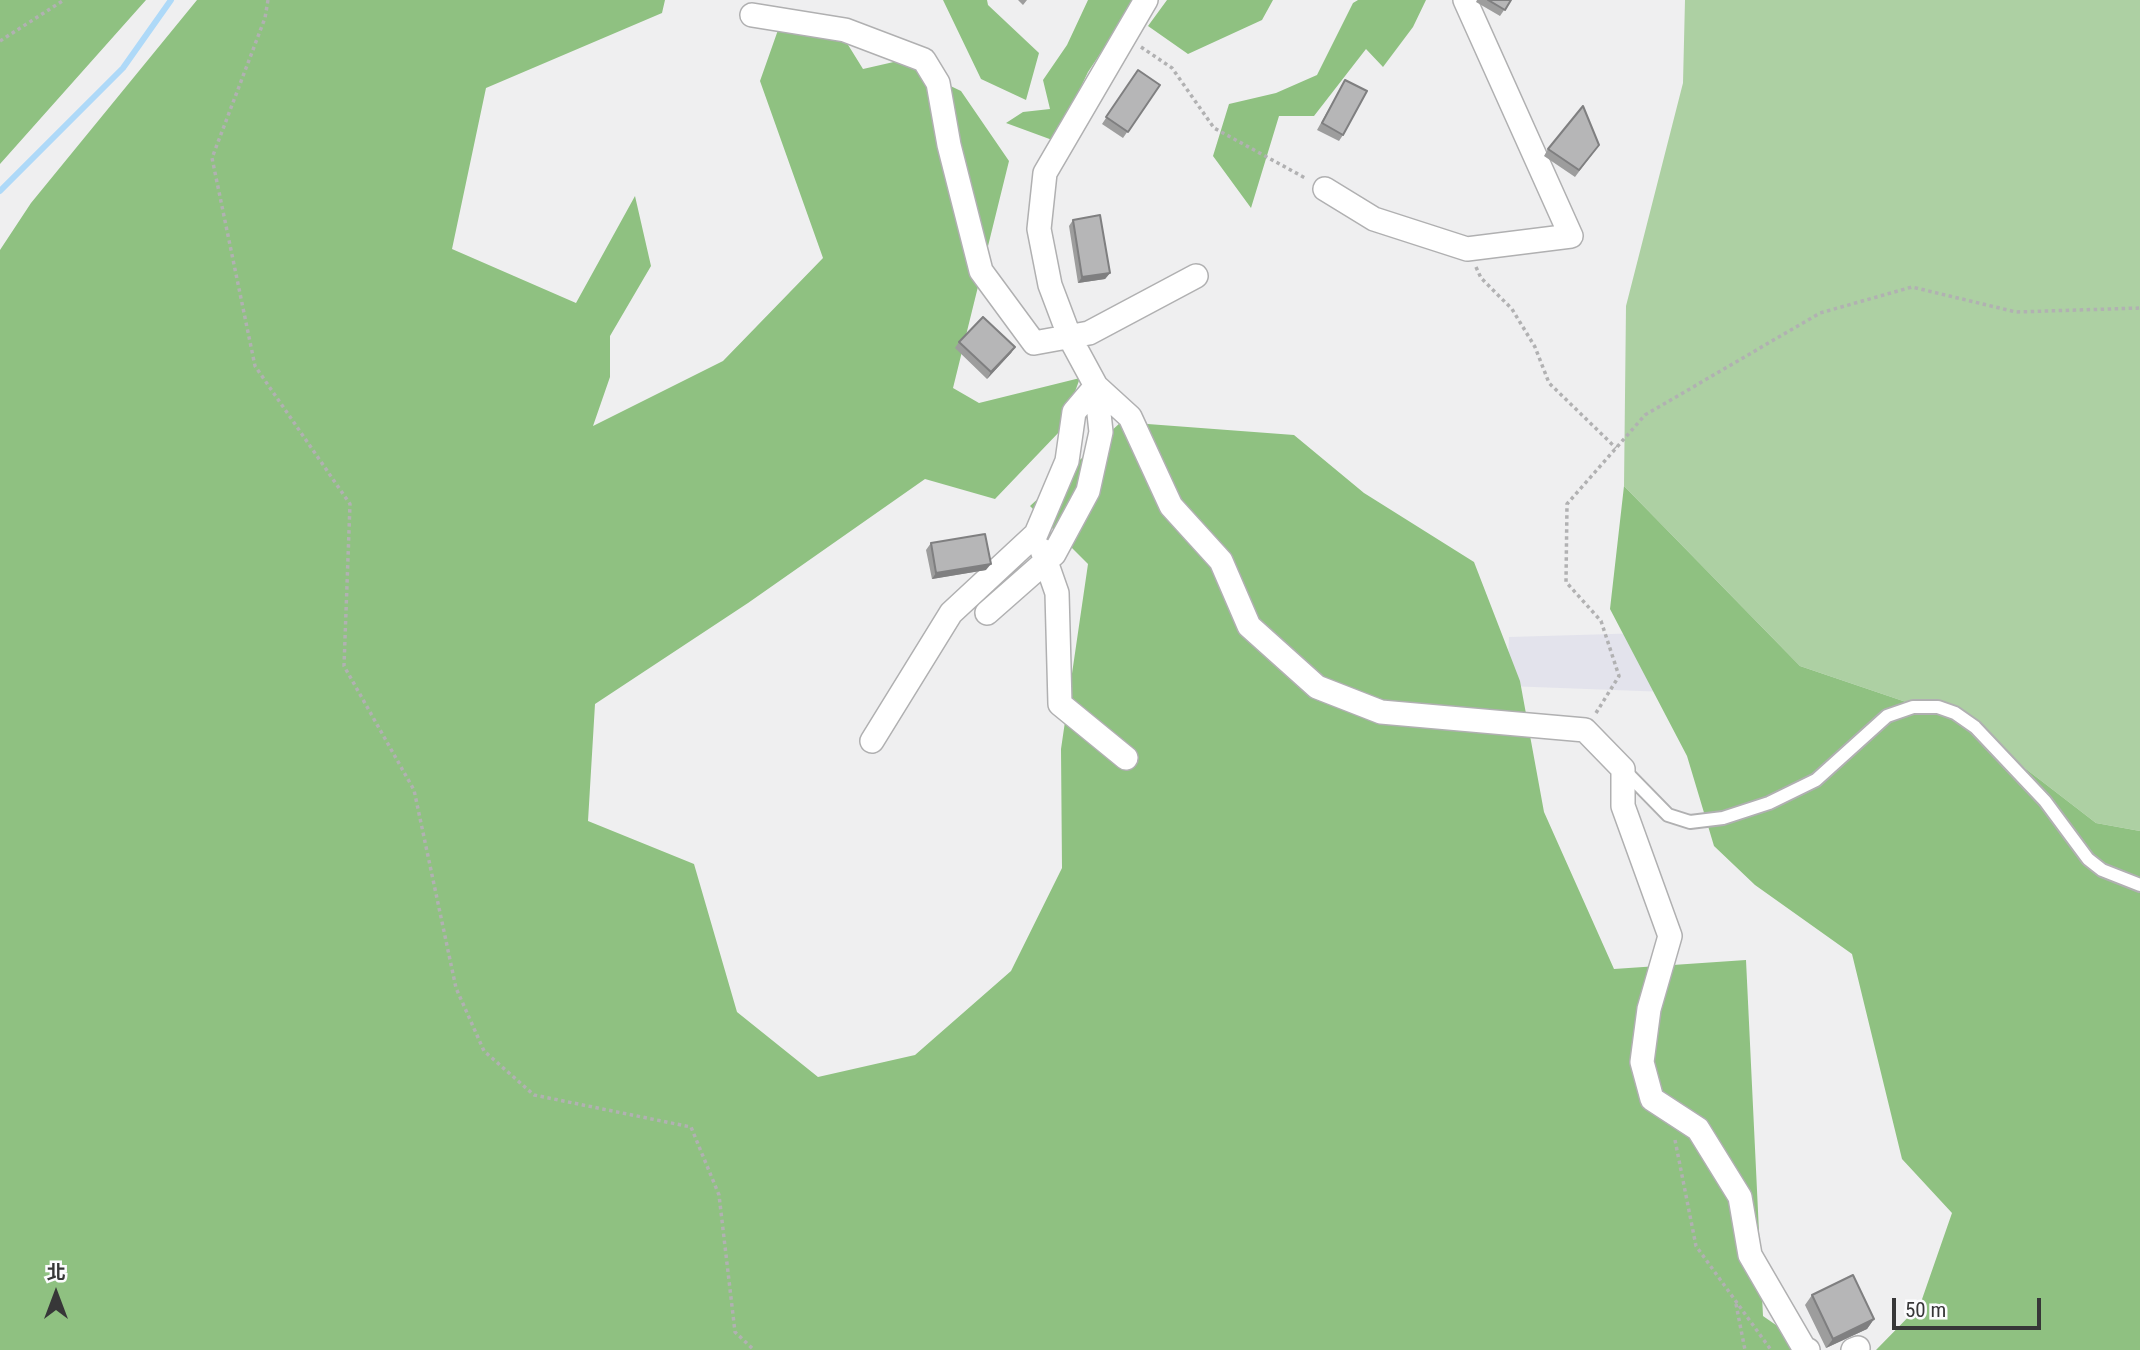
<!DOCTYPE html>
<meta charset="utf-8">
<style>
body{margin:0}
#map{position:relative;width:2140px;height:1350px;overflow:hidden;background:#efeff0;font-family:"Roboto Condensed","Noto Sans TC",sans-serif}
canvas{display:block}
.north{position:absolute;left:21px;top:1259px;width:70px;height:70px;-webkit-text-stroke:5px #fcfcfe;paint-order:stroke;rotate:0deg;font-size:19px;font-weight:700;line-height:28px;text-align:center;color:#373738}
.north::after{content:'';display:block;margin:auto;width:24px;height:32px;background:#373738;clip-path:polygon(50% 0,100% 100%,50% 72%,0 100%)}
.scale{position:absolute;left:1892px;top:1298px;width:149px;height:32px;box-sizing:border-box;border:4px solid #373738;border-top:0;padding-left:9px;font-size:21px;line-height:24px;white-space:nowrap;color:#373738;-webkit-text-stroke:5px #fcfcfe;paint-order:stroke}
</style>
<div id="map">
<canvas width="2140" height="1350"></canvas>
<div class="north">北</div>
<div class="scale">50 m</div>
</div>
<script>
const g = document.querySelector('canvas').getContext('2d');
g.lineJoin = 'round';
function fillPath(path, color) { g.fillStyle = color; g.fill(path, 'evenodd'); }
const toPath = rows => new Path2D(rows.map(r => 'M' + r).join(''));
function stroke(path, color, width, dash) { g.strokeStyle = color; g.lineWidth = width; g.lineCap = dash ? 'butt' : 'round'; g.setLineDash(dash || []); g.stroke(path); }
fillPath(toPath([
 [1714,631,1694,693,1507,686,1509,637]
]), '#e3e3ec');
fillPath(toPath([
 [1685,0,2140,0,2140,831,2096,823,1965,722,1800,666,1624,486,1626,306,1683,83]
]), '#add0a3');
fillPath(toPath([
 [0,0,146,0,0,164],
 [197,0,665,0,662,13,486,88,452,249,576,303,635,196,651,266,610,336,610,377,593,426,723,361,823,258,760,81,784,13,837,27,863,69,898,61,961,91,1009,161,953,388,979,403,1080,378,1061,430,995,499,925,479,748,603,595,704,588,821,694,864,737,1012,818,1077,915,1055,1011,971,1062,868,1061,749,1088,564,1030,506,1121,422,1294,435,1364,493,1474,562,1520,681,1544,812,1614,969,1746,960,1763,1316,1796,1339,1793,1350,0,1350,0,250,31,203],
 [943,0,987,0,988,5,1039,53,1026,100,981,79],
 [1088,0,1136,0,1088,72,1055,141,1006,123,1023,112,1050,109,1043,80,1067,45],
 [1167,0,1273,0,1262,20,1188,54,1148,26],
 [1358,0,1426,0,1413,27,1383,67,1366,49,1314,116,1279,116,1251,208,1213,156,1229,104,1276,93,1317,75,1353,3],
 [1624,486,1800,666,1965,722,2096,823,2140,831,2140,1350,1876,1350,1920,1305,1952,1213,1902,1159,1852,954,1755,885,1714,846,1687,756,1610,609]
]), '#8fc181');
stroke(toPath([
 [0,191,123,68,171,0]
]), '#aed9f8', 6);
const service = toPath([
 [1623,769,1668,815,1690,822,1723,818,1769,803,1816,780,1887,716,1913,707,1938,707,1955,713,1975,727,2045,801,2088,859,2102,870,2140,885]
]);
const minor = toPath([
 [1146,0,1045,173,1039,229,1050,285,1070,338,1096,386,1130,417,1171,506,1221,561,1249,626,1317,687,1381,712,1585,730,1623,769,1623,806,1670,936,1649,1009,1642,1062,1652,1099,1698,1129,1740,1197,1750,1255,1804,1348,1808,1350],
 [752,15,845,30,924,60,938,83,949,145,981,271,1034,343,1089,333,1196,276],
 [1325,189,1374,219,1467,249,1571,236,1465,0],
 [1042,550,1057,593,1060,704,1126,758],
 [987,613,1054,554,1088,491,1101,432,1096,386],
 [872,741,951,613,1036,534,1067,461,1074,412,1096,386],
 [1853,1350,1858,1348]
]);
stroke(service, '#b0b0b1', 16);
stroke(minor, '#b0b0b1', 26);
stroke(toPath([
 [268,0,265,18,212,158,255,366,350,504,344,666,414,790,456,988,484,1051,534,1095,691,1127,719,1195,735,1332,754,1350],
 [0,41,64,0],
 [1141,47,1172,68,1214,128,1307,179],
 [1476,267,1481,278,1512,309,1535,347,1549,383,1616,448],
 [1596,713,1619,676,1601,621,1566,582,1567,504,1645,415,1820,313,1912,287,2016,312,2140,308],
 [1675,1140,1696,1246,1771,1350],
 [1736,1304,1745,1350]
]), '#b1b1b2', 3.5, [3.5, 3.5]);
stroke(service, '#fff', 12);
stroke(minor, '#fff', 23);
fillPath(toPath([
 [1018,0,1027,0,1023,5],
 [1477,0,1511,0,1500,16,1476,2],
 [1138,70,1160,85,1123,138,1102,124],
 [1345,80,1343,135,1339,141,1317,130],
 [1599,145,1575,177,1544,156,1548,149],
 [1073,220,1110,273,1105,279,1078,283,1069,226],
 [959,342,1015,347,1011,353,987,379,955,348],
 [931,543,986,570,932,579,926,550],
 [1812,1295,1874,1319,1867,1329,1826,1348,1805,1305]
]), '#9d9d9d');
fillPath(toPath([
 [1110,273,1105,279,1078,283,1082,277],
 [1015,347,1011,353,987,379,991,372],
 [991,564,986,570,932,579,936,573],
 [1874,1319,1867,1329,1826,1348,1833,1339]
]), '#7f7f80');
const building = toPath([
 [1488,0,1511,0,1505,10,1488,0],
 [1138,70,1160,85,1128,132,1106,117,1138,70],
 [1345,80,1367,91,1343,135,1322,123,1345,80],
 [1583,106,1599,145,1579,170,1548,149,1583,106],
 [1100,215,1110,273,1082,277,1073,220,1100,215],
 [983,317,1015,347,991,372,959,342,983,317],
 [985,534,991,564,936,573,931,543,985,534],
 [1853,1275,1874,1319,1833,1339,1812,1295,1853,1275]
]);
fillPath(building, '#b6b6b7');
stroke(building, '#7f7f80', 2);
</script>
